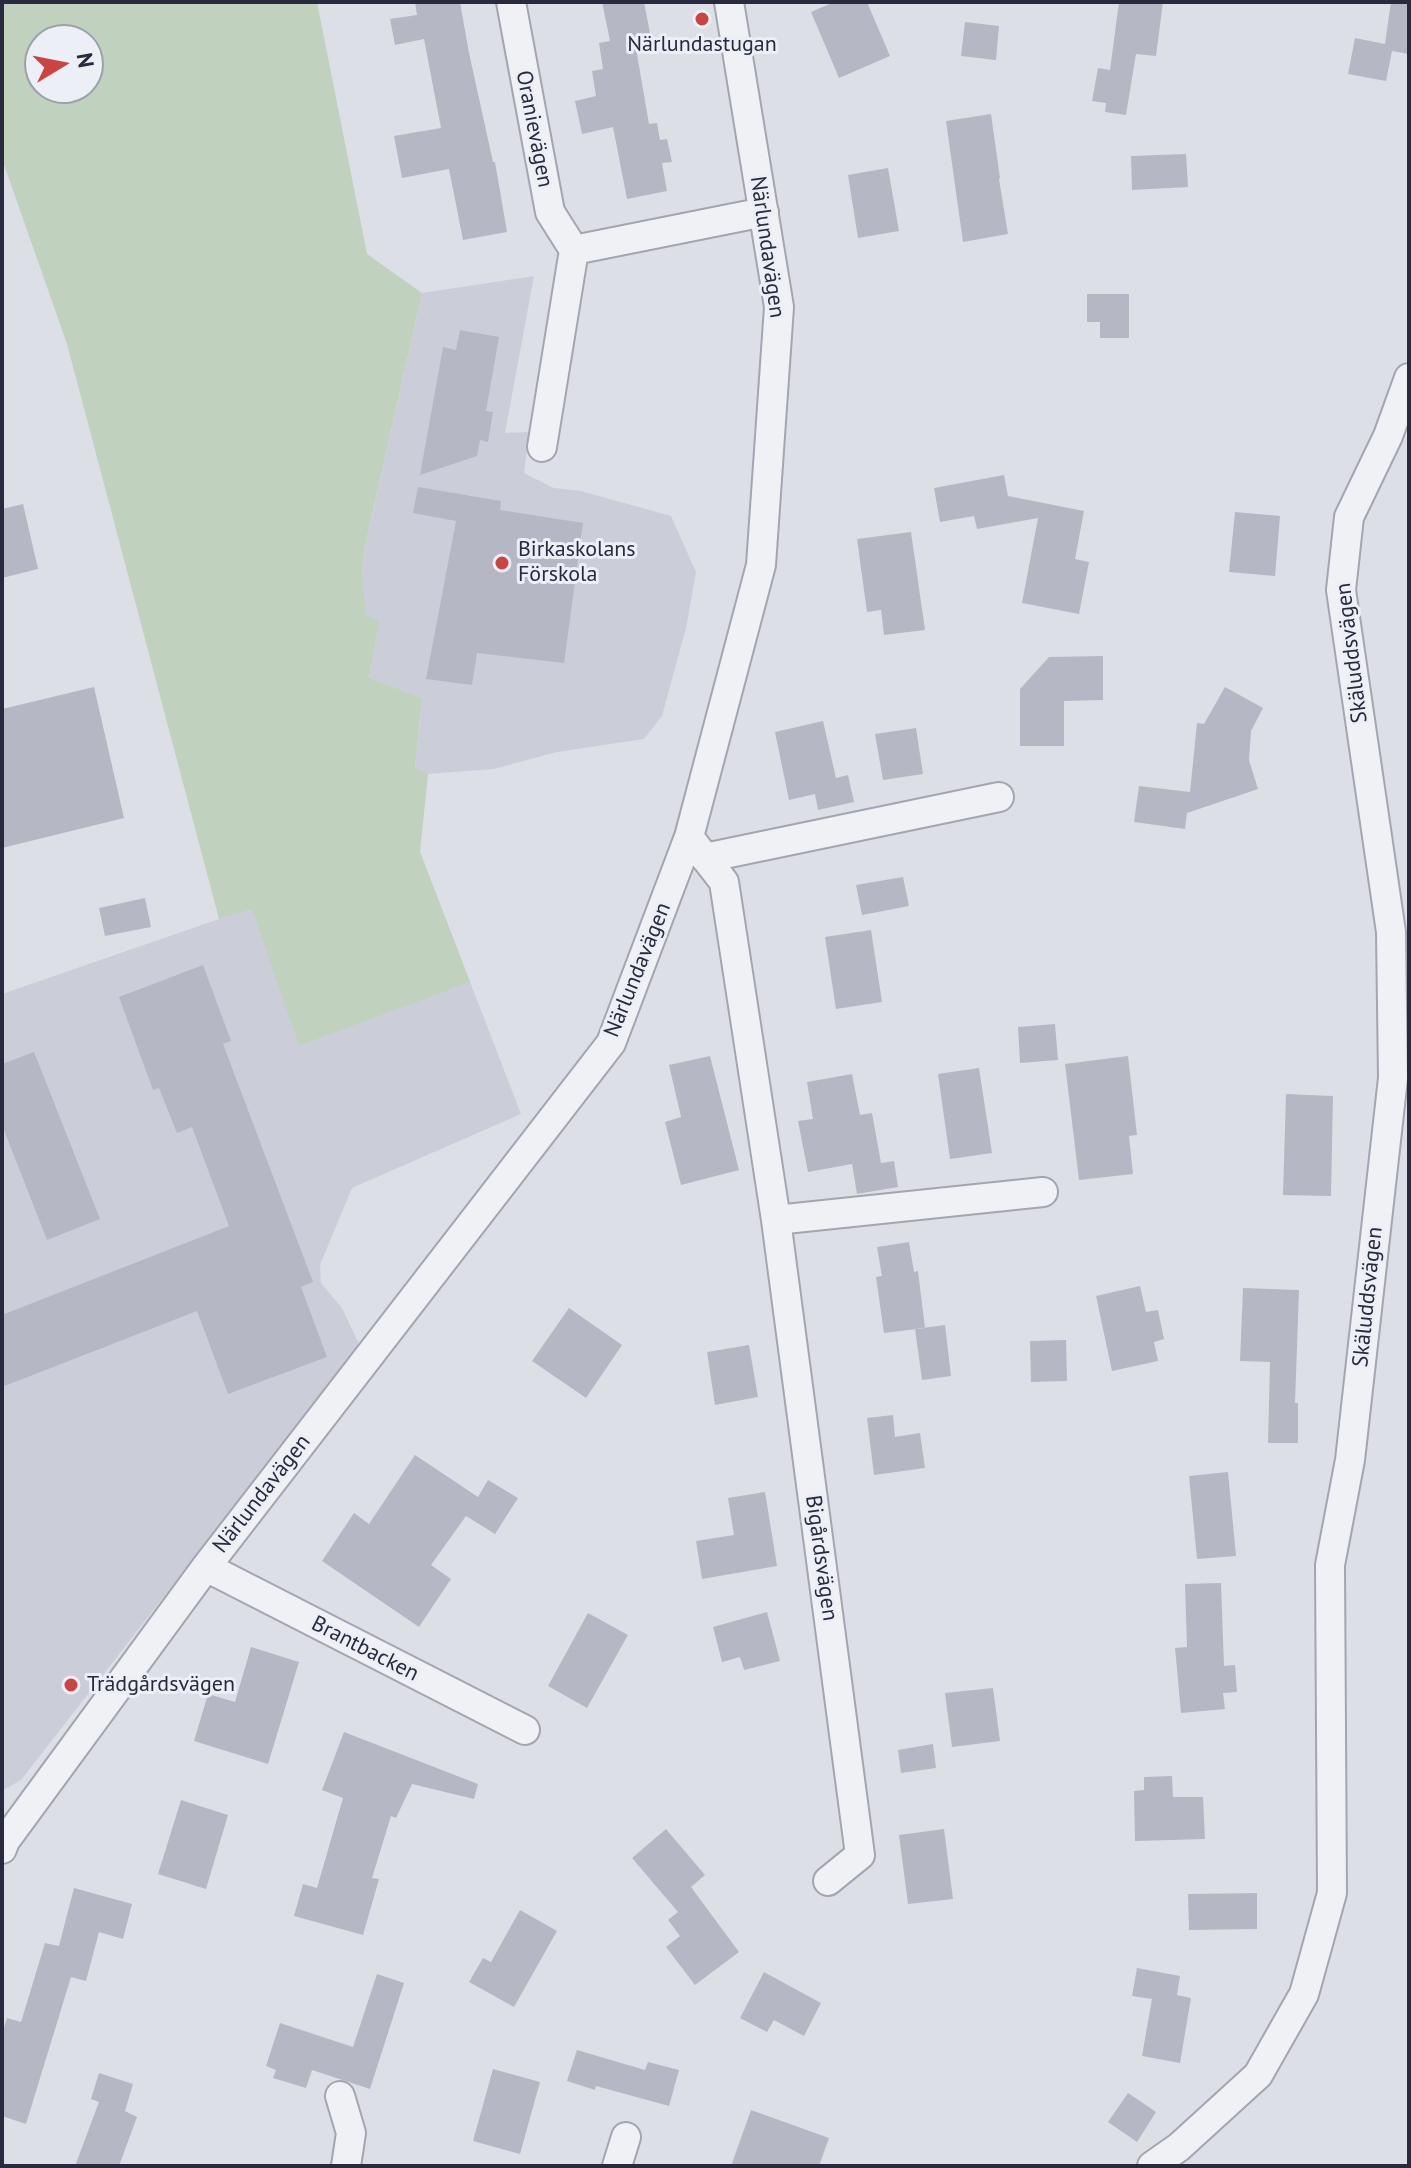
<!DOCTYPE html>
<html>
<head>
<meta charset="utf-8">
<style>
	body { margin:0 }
	#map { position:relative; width:1411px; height:2168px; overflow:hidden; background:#dddfe7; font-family:"PT Sans",sans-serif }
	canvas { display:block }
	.frame { position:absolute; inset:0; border:4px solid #272b3d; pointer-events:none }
	.north { position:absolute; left:24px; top:24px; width:80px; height:80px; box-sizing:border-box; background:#eceff5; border:2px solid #9da1ab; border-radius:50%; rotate:80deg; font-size:22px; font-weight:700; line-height:32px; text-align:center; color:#272b3d }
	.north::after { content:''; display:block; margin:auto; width:28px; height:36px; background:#cc4442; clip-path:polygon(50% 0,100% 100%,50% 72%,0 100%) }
</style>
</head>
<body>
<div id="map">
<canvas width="1411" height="2168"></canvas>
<div class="frame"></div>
<div class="north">N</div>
</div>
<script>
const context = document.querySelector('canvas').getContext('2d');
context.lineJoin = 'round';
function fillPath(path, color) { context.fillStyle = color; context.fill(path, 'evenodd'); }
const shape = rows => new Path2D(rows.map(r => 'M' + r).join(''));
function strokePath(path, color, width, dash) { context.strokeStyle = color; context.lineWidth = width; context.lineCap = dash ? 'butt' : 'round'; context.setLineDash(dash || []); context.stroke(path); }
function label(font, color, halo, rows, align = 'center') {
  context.font = font + ' "PT Sans",sans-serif'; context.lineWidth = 6; context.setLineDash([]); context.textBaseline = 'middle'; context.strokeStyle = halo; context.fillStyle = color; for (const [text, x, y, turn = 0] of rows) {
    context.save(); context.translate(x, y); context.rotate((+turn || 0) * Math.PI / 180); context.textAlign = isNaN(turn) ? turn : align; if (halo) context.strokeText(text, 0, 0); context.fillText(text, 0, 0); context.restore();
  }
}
const built = shape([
	[534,276,505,433,529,432,524,473,554,488,581,491,671,516,696,572,686,628,662,716,644,739,557,752,494,769,428,774,415,767,422,698,369,679,380,620,366,617,362,569,366,543,422,293],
	[420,852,521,1114,352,1188,320,1265,321,1283,342,1308,366,1359,311,1431,240,1499,21,1780,2,1791,2,994,219,919]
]);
const green = shape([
	[2,2,317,2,367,254,422,293,366,542,362,569,366,616,380,620,369,678,422,698,415,767,428,774,420,852,470,982,299,1046,252,909,219,919,67,344,2,159],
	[40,40,88,40,88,88,40,88]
]);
const building = shape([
	[415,2,460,2,469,53,493,162,495,162,507,232,463,240,449,169,402,178,394,136,441,128,424,39,395,45,390,19,417,15],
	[602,2,644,2,650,33,634,37,649,124,657,123,660,140,667,139,672,162,662,163,667,191,627,199,613,127,582,134,575,101,596,96,592,71,603,69,599,43,610,41],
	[834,2,867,2,890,56,839,78,811,12],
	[1119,2,1163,2,1156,56,1136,54,1126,115,1105,112,1106,103,1092,101,1098,68,1110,70],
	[1391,2,1409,2,1409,54,1392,51,1386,81,1348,74,1355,38,1385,44],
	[965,22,999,26,996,60,961,56],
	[991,114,1000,178,999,179,1008,234,963,242,946,121],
	[1186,154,1188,187,1132,190,1131,156],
	[888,168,899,231,858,238,848,175],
	[1087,294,1129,294,1129,338,1100,338,1100,322,1087,322],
	[460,330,499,337,486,411,493,412,488,442,480,440,477,456,420,475,443,347,456,350],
	[1004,475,1008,496,1084,511,1075,559,1089,562,1079,614,1022,603,1038,518,977,529,974,516,940,522,934,488],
	[418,487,501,501,500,510,583,523,564,663,477,653,472,685,426,679,456,521,413,513],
	[23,504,38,569,2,578,2,509],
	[1235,512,1280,516,1275,576,1229,572],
	[911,532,925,630,884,635,881,610,867,612,857,539],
	[1103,656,1103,700,1064,701,1064,746,1020,746,1020,689,1049,657],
	[94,687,124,818,2,848,2,709],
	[1225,687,1263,708,1251,731,1249,760,1258,789,1187,813,1185,829,1134,822,1139,786,1190,792,1197,723,1204,724],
	[823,721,836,778,848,775,854,802,818,810,815,794,789,800,775,732],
	[916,728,923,774,883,780,875,734],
	[903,877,909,906,862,915,856,885],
	[145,898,151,927,105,936,99,908],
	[871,930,882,1002,836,1009,825,937],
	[203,965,231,1041,223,1044,313,1282,301,1287,327,1357,228,1394,197,1311,2,1387,2,1315,229,1226,192,1127,177,1133,159,1088,153,1090,119,997],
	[1055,1024,1058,1060,1020,1063,1018,1027],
	[34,1052,100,1219,47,1240,2,1125,2,1064],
	[710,1056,739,1170,681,1185,665,1122,681,1117,669,1065],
	[1128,1056,1137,1135,1129,1136,1133,1174,1079,1180,1065,1064],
	[979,1068,992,1153,950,1159,938,1074],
	[852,1074,860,1115,872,1113,881,1163,894,1161,898,1187,857,1194,852,1164,808,1172,798,1121,813,1119,807,1082],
	[1286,1094,1333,1096,1331,1196,1283,1195],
	[909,1242,914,1272,918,1271,925,1328,884,1333,876,1277,882,1276,877,1247],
	[1140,1286,1146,1312,1158,1310,1164,1339,1154,1342,1158,1361,1112,1371,1096,1296],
	[1243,1288,1299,1290,1295,1403,1298,1403,1298,1443,1268,1443,1270,1362,1240,1361],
	[569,1308,622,1345,586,1398,532,1361],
	[945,1325,951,1376,922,1380,915,1329],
	[1066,1340,1067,1381,1031,1382,1030,1341],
	[749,1345,758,1397,715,1405,707,1352],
	[893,1415,895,1437,920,1433,925,1468,874,1475,867,1418],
	[415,1455,478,1497,488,1480,518,1498,495,1534,466,1516,431,1565,451,1579,419,1627,322,1561,354,1513,369,1524],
	[1228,1472,1236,1556,1197,1559,1189,1476],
	[765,1492,777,1566,702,1579,696,1541,734,1535,728,1498],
	[1221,1583,1224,1666,1235,1665,1237,1692,1223,1693,1225,1709,1181,1713,1175,1648,1187,1647,1185,1584],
	[767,1612,780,1661,744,1670,740,1657,722,1662,713,1627],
	[588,1613,628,1635,587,1708,548,1686],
	[251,1647,299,1662,268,1764,194,1741,208,1694,235,1702],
	[993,1688,1000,1741,952,1747,945,1693],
	[344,1732,478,1784,474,1799,412,1784,396,1818,391,1816,372,1878,379,1879,363,1935,294,1916,303,1884,317,1888,343,1798,322,1790],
	[933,1744,936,1768,901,1773,898,1750],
	[1172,1776,1173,1797,1203,1797,1205,1839,1135,1841,1134,1791,1144,1790,1144,1777],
	[181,1800,228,1815,206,1889,158,1874],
	[666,1829,705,1875,691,1887,739,1952,695,1985,666,1947,680,1936,668,1920,678,1912,632,1858],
	[944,1829,953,1899,908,1904,899,1835],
	[74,1888,132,1904,123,1939,99,1932,86,1981,71,1977,26,2124,2,2116,2,2034,7,2018,21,2022,45,1943,59,1946],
	[1257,1893,1257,1929,1189,1930,1188,1894],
	[520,1910,557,1931,514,2007,469,1982,483,1958,491,1962],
	[1137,1968,1180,1976,1177,1995,1191,1998,1180,2063,1142,2056,1152,1999,1132,1996],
	[764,1972,821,2003,804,2036,774,2020,767,2032,740,2018],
	[377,1974,404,1983,370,2089,312,2070,306,2088,273,2078,276,2070,266,2066,280,2023,353,2047],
	[577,2050,645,2070,648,2062,679,2070,669,2106,596,2086,595,2090,567,2081],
	[493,2069,540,2082,520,2154,473,2141],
	[99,2073,133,2084,125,2111,137,2117,119,2166,75,2166,99,2102,91,2099],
	[1128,2093,1156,2112,1137,2142,1108,2122],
	[751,2110,829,2138,819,2166,731,2166]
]);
const street = shape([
	[511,2,550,212,574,250,764,212],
	[542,447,574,250],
	[689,837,724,882,776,1220,860,1855,828,1881],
	[705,858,999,797],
	[776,1220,1043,1192],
	[206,1567,525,1730],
	[2,1849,5,1841,206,1567,611,1043,689,837,761,565,779,307,729,2],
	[340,2096,351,2133,346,2166],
	[617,2166,626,2137],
	[1152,2166,1179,2147,1258,2075,1304,1994,1332,1893,1330,1565,1350,1460,1393,1078,1391,932,1341,590,1349,517,1388,436,1409,378]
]);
const markers = [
	[702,19,8,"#cc4442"],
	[502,563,8,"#cc4442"],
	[71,1685,8,"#cc4442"]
];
const poiNames = [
	["Närlundastugan",702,45,"center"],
	["Birkaskolans",518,550],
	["Förskola",518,575],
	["Trädgårdsvägen",87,1685]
];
const streetNames = [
	["Oranievägen",534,129,79],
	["Närlundavägen",767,247,82],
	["Skäluddsvägen",1352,653,-97],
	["Närlundavägen",638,970,-68],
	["Skäluddsvägen",1368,1297,-84],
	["Närlundavägen",262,1494,-52],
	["Bigårdsvägen",821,1558,82],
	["Brantbacken",365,1649,27]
];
fillPath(built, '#cbced9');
fillPath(green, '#c0d1be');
fillPath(building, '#b5b8c4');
strokePath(street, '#a3a5b1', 32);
strokePath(street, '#f0f1f5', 28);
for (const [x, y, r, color] of markers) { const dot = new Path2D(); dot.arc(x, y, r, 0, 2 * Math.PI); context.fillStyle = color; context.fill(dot); strokePath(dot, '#eceff5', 3); }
label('22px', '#272b3d', '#eceff5', poiNames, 'left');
label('22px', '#272b3d', '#eceff5', streetNames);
</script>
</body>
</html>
